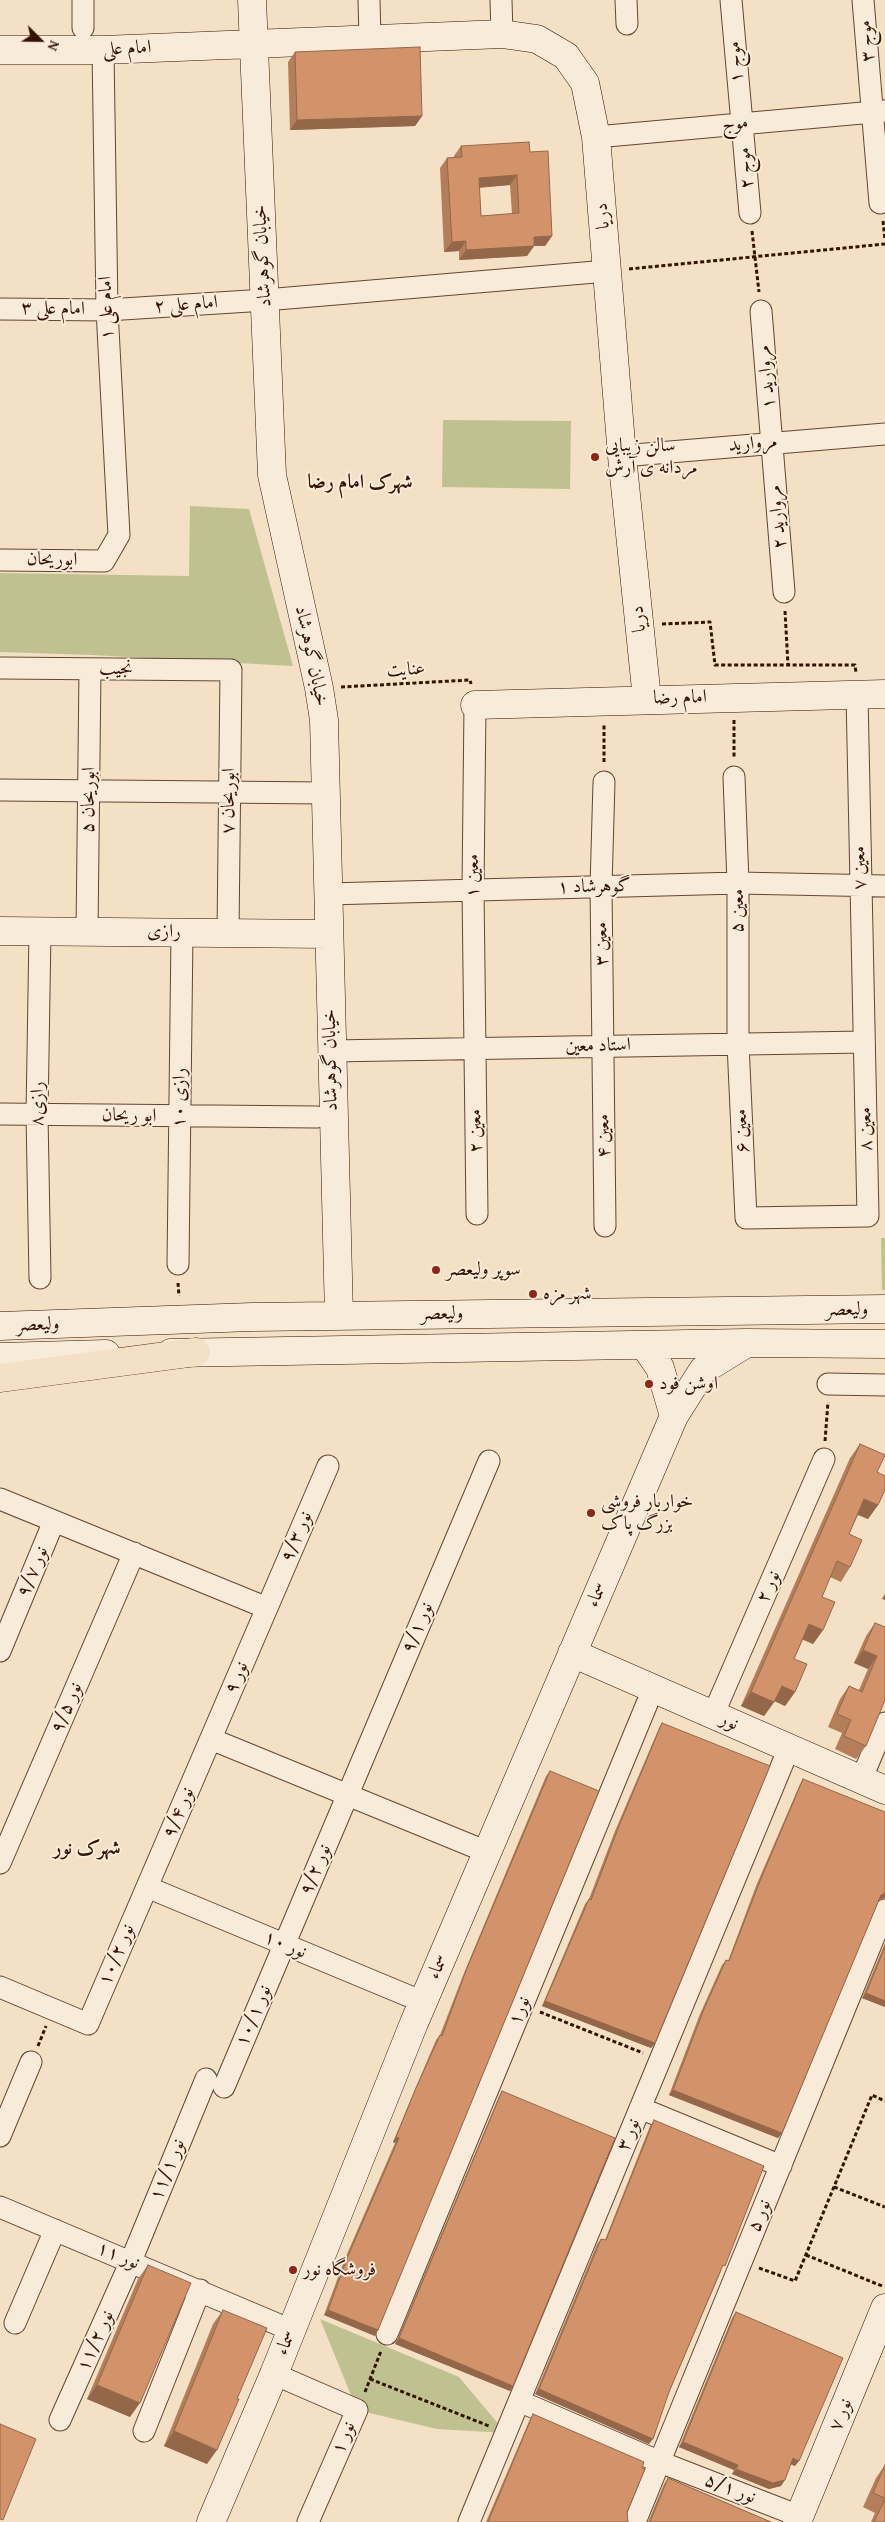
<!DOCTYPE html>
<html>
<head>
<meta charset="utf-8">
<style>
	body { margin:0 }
	#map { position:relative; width:885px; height:2522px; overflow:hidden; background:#f4e0c4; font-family:"Gentium Book Plus",serif }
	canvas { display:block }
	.north { position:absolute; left:15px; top:15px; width:50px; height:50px; -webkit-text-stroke:4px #f8ebd9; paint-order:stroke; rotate:113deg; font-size:14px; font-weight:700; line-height:20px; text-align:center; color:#331302 }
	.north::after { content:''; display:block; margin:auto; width:18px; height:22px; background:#331302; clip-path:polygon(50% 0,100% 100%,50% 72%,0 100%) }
</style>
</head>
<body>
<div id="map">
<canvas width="885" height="2522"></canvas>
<div class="north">N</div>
</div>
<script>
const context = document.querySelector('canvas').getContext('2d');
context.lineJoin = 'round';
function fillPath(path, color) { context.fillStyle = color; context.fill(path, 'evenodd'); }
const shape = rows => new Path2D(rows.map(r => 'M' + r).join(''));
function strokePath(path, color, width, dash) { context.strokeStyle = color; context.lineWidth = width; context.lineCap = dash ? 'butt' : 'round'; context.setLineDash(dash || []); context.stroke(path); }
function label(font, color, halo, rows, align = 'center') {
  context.font = font + ' "Gentium Book Plus",Amiri,serif'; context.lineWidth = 4; context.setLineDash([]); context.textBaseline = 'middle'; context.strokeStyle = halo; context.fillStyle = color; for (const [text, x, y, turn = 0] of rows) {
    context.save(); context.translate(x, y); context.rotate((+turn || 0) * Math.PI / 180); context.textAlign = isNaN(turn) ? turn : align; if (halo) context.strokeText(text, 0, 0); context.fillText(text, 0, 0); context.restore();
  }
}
const green = shape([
	[443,420,571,421,570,489,442,487],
	[190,506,249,509,293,666,92,655,0,652,0,573,189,576],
	[881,1238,885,1238,885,1290,882,1290],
	[320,2319,459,2377,506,2433,437,2429,357,2410]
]);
const path = shape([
	[883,221,885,240],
	[752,231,759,292],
	[629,269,885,244],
	[785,611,788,665],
	[662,624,710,622,715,665,855,665,856,673],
	[341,687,470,680,471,684],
	[734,720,734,759],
	[604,762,604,723],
	[178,1283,179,1296],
	[825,1441,828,1402],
	[540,2012,643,2053],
	[38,2046,46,2026],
	[834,2187,885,2207],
	[806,2255,882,2286],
	[759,2268,795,2281,872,2095,885,2101],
	[370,2379,489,2426],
	[365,2392,381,2351]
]);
const street = shape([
	[83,0,83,28],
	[369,0,370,39],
	[501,0,502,34],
	[626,0,627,24],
	[731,0,750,213],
	[863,0,880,203],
	[596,137,885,111],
	[0,309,107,310,265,300,607,271],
	[761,311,784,592],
	[622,456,885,434],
	[0,560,104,561,119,535,107,310,103,50],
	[0,668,231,670,228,933],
	[475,705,473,889,477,1214],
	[734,777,738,883,738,1044,746,1218,868,1216,857,695],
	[604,782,601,887,605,1226],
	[0,790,325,793],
	[328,894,738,883,885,886],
	[40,931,37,1115,40,1278],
	[87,932,90,669],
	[331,1051,864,1042],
	[0,1114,317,1117],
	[178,1264,182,933],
	[828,1384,885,1385],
	[0,1499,267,1608],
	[0,1651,54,1521],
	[713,1715,824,1459],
	[211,1739,487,1852],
	[861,1780,885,1723],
	[0,1863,134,1553],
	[147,1887,423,2002],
	[0,1987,88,2024,328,1466],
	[224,2087,489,1461],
	[640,2108,781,2166],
	[0,2136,31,2062],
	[0,2207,291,2330],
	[15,2323,55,2230],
	[387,2334,653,1689],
	[274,2374,357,2410,308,2522],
	[519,2401,660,2462,799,2516],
	[60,2420,131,2261,206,2079],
	[144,2431,200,2290],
	[469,2522,789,1748],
	[635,2522,885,1910]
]);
const secondary = shape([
	[252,0,272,475,319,688,324,720,339,1316],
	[0,50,103,50,502,34,537,39,566,56,585,83,596,137,622,456,647,699],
	[475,705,885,694],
	[0,931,328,934],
	[0,1326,252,1317,885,1309],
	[645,1346,660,1368,674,1416],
	[171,1353,747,1343,885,1344],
	[0,1357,106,1354],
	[572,1653,885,1790],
	[211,2522,274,2374,414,2023,674,1416,703,1370,747,1343],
	[797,2522,885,2308]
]);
const primary = shape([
	[0,1378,196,1352]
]);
const wall = shape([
	[295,52,422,116,415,126,290,130,288,62],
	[461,146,530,152,552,236,545,246,534,246,527,256,459,260,459,251,444,252,440,168,447,158,454,157,454,156],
	[510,185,512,214,481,216,479,188],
	[860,1444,877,1472,878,1505,868,1519,858,1515,849,1534,850,1567,841,1582,830,1577,822,1597,823,1630,813,1644,803,1639,794,1659,795,1692,785,1706,775,1701,764,1716,741,1706,850,1458],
	[875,1623,885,1627,866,1746,856,1759,835,1749,842,1733,828,1727,840,1699,849,1686,859,1690,868,1669,854,1663,866,1636],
	[662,1723,655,2043,651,2048,542,2006,585,1904,589,1899,615,1831,659,1728],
	[550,1771,378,2330,375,2336,324,2315,344,2261,395,2143,393,2142,413,2094,436,2040,440,2035,464,1973,546,1776],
	[803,1779,884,1898,879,1900,782,2133,778,2138,669,2095,700,2014,722,1965,726,1960,728,1961,756,1886,800,1784],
	[885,1943,885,2007,862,1998],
	[502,2091,513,2386,510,2391,395,2344,499,2096],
	[654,2120,721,2271,669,2392,649,2444,535,2394,597,2244,601,2239,605,2240,650,2126],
	[148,2265,130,2417,87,2399,138,2279],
	[223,2310,207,2464,164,2446,213,2324],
	[736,2312,795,2466,791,2464,781,2486,769,2489,732,2474,734,2470,679,2447,732,2318],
	[533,2414,627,2512,628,2522,486,2522,530,2419],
	[885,2465,885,2522,871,2522,875,2513,863,2507,876,2478],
	[668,2478,771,2522,648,2522,664,2484]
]);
const shadedWall = shape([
	[422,116,415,126,290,130,297,120],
	[517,175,510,185,471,188,479,178],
	[552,236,545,246,534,246,527,256,459,260,466,250,534,237],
	[466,241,459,251,444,252,452,242],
	[864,1499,878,1505,868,1519,854,1513],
	[885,1594,885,1600,882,1599],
	[809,1624,823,1630,813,1644,799,1638],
	[863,1650,877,1656,868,1669,854,1663],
	[782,1686,795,1692,785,1706,772,1700],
	[751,1692,774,1702,764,1716,741,1706],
	[885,1893,885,1898,877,1900,881,1895],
	[866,1993,885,2001,885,2007,862,1998],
	[545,2001,655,2043,651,2048,542,2006],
	[673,2090,782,2133,778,2138,669,2095],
	[396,2137,399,2138,395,2143,393,2142],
	[328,2310,378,2330,375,2336,324,2315],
	[399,2338,513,2386,510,2391,395,2344],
	[97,2385,140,2403,130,2417,87,2399],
	[539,2389,653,2439,649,2444,535,2394],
	[174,2431,217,2450,207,2464,164,2446],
	[683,2442,738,2465,734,2470,679,2447],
	[793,2458,799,2461,795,2466,790,2464],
	[736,2469,785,2480,781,2486,769,2489,732,2474]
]);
const building = shape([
	[420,47,422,116,297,120,295,52,420,47],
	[529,142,530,152,548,151,552,236,534,237,534,246,466,250,466,241,452,242,447,158,462,157,461,146,529,142],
	[517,175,519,213,481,216,479,178,517,175],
	[860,1444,885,1455,877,1472,885,1476,885,1490,878,1505,864,1499,849,1534,862,1540,850,1567,837,1561,822,1597,835,1602,823,1630,809,1624,794,1659,807,1664,795,1692,782,1686,774,1702,751,1692,860,1444],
	[875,1623,885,1627,885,1700,866,1746,844,1736,851,1720,837,1714,849,1686,862,1692,877,1656,863,1650,875,1623],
	[662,1723,770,1766,655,2043,545,2001,589,1899,591,1900,619,1826,662,1723],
	[550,1771,599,1791,378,2330,328,2310,348,2256,399,2138,396,2137,416,2088,440,2035,442,2036,467,1968,550,1771],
	[803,1779,885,1812,885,1893,881,1895,782,2133,673,2090,704,2009,726,1960,729,1961,760,1881,803,1779],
	[885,1947,885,2001,866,1993,885,1947],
	[502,2091,615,2138,513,2386,399,2338,502,2091],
	[654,2120,764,2166,725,2266,723,2265,669,2392,653,2439,539,2389,601,2239,606,2240,654,2120],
	[148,2265,191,2283,140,2403,97,2385,148,2265],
	[223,2310,267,2328,237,2399,239,2399,217,2450,174,2431,223,2310],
	[736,2312,843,2358,799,2461,793,2458,785,2480,773,2483,736,2469,738,2465,683,2442,736,2312],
	[533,2414,644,2462,642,2468,645,2469,627,2512,628,2522,488,2522,533,2414],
	[0,2424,36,2439,3,2520,0,2519,0,2424],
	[885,2465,885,2498,873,2493,885,2465],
	[668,2478,771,2522,650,2522,668,2478],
	[885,2499,885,2522,874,2522,885,2499]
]);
const markers = [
	[595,457,5,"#8f2418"],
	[436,1270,5,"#8f2418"],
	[533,1294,5,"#8f2418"],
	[649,1384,5,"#8f2418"],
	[591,1513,5,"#8f2418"],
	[293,2270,5,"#8f2418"]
];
const streetNames = [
	["موج ۳",867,41,-95],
	["امام علی",127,49,-3],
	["موج ۱",736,62,-95],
	["موج",735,124,-5],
	["موج ۲",746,168,-95],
	["دریا",603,216,-95],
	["خیابان گوهرشاد",263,256,-93],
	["امام علی ۲",186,305,-4],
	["امام علی ۱",107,308,-92],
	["امام علی ۳",53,309,1],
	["مروارید ۱",767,377,-95],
	["مروارید",753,444,-5],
	["مروارید ۲",778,517,-95],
	["ابوریحان",52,560,1],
	["دریا",639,619,-96],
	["خیابان گوهرشاد",311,656,78],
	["نجیب",116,669,1],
	["عنایت",406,670,-3],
	["امام رضا",680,698,-1],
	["ابوریحان ۵",89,800,-89],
	["ابوریحان ۷",229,801,-89],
	["معین ۷",860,868,-91],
	["معین ۱",473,876,-90],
	["گوهرشاد ۱",594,887,-1],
	["معین ۵",738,911,-90],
	["رازی",164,932,1],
	["معین ۳",602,944,-91],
	["استاد معین",598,1046,-1],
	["خیابان گوهرشاد",331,1060,-91],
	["رازی ۱۰",180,1098,-89],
	["رازی۸",38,1104,-90],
	["ابو ریحان",129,1116,1],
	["معین ۸",866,1129,-91],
	["معین ۲",476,1131,-91],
	["معین ۶",742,1131,-93],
	["معین ۴",604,1136,-91],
	["ولیعصر",847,1310,-1],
	["ولیعصر",442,1314,-1],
	["ولیعصر",38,1325,-2],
	["نور ۹/۳",297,1537,-67],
	["نور ۹/۷",33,1572,-67],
	["نور ۲",769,1587,-66],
	["سماء",597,1595,-67],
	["نور ۹/۱",418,1628,-67],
	["نور ۹",237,1678,-67],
	["نور ۹/۵",67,1708,-67],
	["نور",729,1722,24],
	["نور ۹/۴",179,1813,-67],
	["نور ۹/۲",316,1870,-67],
	["نور ۱۰",285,1945,23],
	["نور ۱۰/۲",117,1955,-67],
	["سماء",438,1967,-67],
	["نور۱",520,2011,-68],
	["نور ۱۰/۱",254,2016,-67],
	["نور ۳",629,2135,-68],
	["نور ۱۱/۱",168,2170,-68],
	["نور ۵",760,2216,-68],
	["نور ۱۱",118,2256,23],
	["نور ۱۱/۲",96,2341,-66],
	["سماء",286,2343,-68],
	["نور ۷",841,2415,-68],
	["نور ۱",344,2438,-67],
	["نور ۵/۱",730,2489,21]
];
const poiNames = [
	["سالن زیبایی",605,446],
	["مردانه ی آرش",605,468],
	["سوپر ولیعصر",446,1270],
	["شهر مزه",543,1294],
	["اوشن فود",659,1384],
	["خواربار فروشی",601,1502],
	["بزرگ پاک",601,1524],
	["فروشگاه نور",303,2270]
];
const neighbourhoodNames = [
	["شهرک امام رضا",360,483],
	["شهرک نور",87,1849]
];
fillPath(green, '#c0c191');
strokePath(street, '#634632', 23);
strokePath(secondary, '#331302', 29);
strokePath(primary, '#331302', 29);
strokePath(path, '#331302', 3, [4, 2.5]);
strokePath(street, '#f8ebd9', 21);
strokePath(secondary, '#f8ebd9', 28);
strokePath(primary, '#f4e0c4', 28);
fillPath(wall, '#b57e5b');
fillPath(shadedWall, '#94674a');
fillPath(building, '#d3936a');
strokePath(building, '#94674a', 1);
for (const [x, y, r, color] of markers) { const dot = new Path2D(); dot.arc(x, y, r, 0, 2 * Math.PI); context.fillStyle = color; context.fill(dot); strokePath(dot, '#f8ebd9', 2); }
label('19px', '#331302', '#f8ebd9', streetNames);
label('19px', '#331302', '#f8ebd9', poiNames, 'left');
label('bold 20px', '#331302', '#f8ebd9', neighbourhoodNames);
</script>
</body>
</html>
